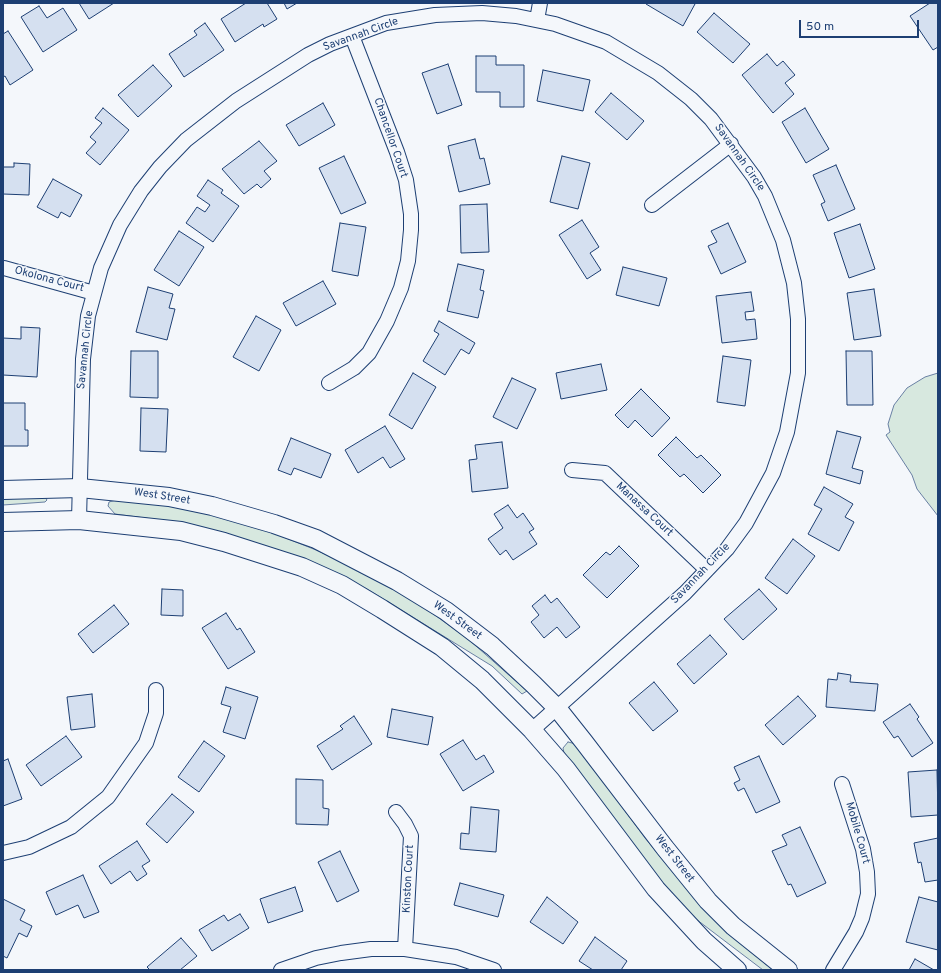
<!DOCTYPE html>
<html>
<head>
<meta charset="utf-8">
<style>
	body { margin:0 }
	#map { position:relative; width:941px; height:973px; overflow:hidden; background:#f4f7fb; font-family:Overpass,sans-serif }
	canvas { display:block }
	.frame { position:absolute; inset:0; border:4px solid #1d3f73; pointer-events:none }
	.scale { position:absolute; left:799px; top:20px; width:120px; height:18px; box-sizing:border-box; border:2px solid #1d3f73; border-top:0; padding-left:5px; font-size:12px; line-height:14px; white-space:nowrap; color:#1d3f73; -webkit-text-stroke:3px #f4f7fb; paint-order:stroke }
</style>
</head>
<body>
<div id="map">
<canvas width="941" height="973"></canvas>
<div class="frame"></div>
<div class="scale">50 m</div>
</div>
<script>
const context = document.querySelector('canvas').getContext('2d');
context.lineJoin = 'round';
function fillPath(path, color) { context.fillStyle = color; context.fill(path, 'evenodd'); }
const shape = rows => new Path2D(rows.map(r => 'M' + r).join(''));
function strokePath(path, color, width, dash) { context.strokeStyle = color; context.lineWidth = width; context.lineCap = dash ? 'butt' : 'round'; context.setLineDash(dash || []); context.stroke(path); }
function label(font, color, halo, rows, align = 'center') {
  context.font = font + ' Overpass,sans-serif'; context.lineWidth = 3; context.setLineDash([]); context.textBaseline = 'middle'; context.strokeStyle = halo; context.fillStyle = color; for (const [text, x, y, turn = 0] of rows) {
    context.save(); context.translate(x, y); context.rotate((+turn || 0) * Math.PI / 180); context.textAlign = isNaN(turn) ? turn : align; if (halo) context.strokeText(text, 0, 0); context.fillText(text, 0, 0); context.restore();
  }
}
const green = shape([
	[938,373,938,516,917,489,912,475,886,435,890,432,888,424,894,405,907,388,925,377,938,373],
	[45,497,47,500,45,502,3,505,3,499,45,497],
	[116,500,165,505,222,517,271,532,316,550,369,574,418,603,468,639,527,691,522,694,492,666,367,589,315,565,167,521,115,514,108,506,109,502,116,500],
	[568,742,576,744,645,838,696,900,729,934,773,970,763,970,688,913,662,882,564,753,563,748,568,742]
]);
const building = shape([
	[79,3,114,3,89,19,79,3],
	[246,3,267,3,277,19,264,27,263,24,235,42,221,19,246,3],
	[284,3,297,3,287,9,284,3],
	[647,3,693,3,695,4,683,26,646,4,647,3],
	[930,3,938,3,938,47,933,50,910,16,930,3],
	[39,6,47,18,63,8,77,30,43,52,21,17,39,6],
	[714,13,750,44,733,63,697,32,714,13],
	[205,23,224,50,184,77,169,54,197,35,194,31,205,23],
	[8,31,33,70,10,85,5,76,3,77,3,34,8,31],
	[767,54,777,66,783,61,795,75,785,83,794,94,773,113,742,75,767,54],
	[476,56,496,56,496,65,524,65,524,107,500,107,500,92,476,92,476,56],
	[448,64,462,105,437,114,422,73,448,64],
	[153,65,172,86,138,117,118,95,153,65],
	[543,70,590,80,583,111,537,101,543,70],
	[611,93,644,121,627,140,595,112,611,93],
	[323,103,335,125,299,146,286,125,323,103],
	[103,108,129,130,100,165,86,153,96,142,90,137,102,123,95,118,103,108],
	[805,108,829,149,806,163,782,122,805,108],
	[475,139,480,159,484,158,490,184,459,192,448,146,475,139],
	[259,141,277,161,264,171,271,179,261,188,257,184,244,194,222,169,259,141],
	[344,156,366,203,341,214,319,168,344,156],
	[562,156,590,163,578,209,550,202,562,156],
	[14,163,30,164,29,195,3,194,3,167,14,167,14,163],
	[836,165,855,209,828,221,821,204,825,202,813,175,836,165],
	[53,179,82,195,70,217,61,212,58,218,37,207,53,179],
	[208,180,223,190,221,193,239,206,213,242,186,223,197,207,205,212,210,205,197,196,208,180],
	[487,204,489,252,461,253,460,205,487,204],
	[582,220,599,247,590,253,601,270,587,279,559,235,582,220],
	[340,223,366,227,358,276,332,271,340,223],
	[728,223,746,262,721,274,708,246,717,242,711,231,728,223],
	[860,224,875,269,849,278,834,233,860,224],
	[179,231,204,247,179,286,154,270,179,231],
	[458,264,484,270,480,290,484,291,478,318,447,311,458,264],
	[623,267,667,278,659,306,616,295,623,267],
	[323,281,336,304,296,326,283,303,323,281],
	[148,287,173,294,169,308,175,309,167,340,136,332,148,287],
	[874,289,881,336,854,340,847,293,874,289],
	[751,292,754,311,745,312,746,320,755,319,757,339,722,343,716,296,751,292],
	[256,316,281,330,259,371,233,357,256,316],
	[439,321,475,343,469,354,461,349,445,375,423,361,439,334,434,331,439,321],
	[21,327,40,328,37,377,3,375,3,338,21,339,21,327],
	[131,351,158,351,158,398,130,397,131,351],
	[846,351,872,351,873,405,847,405,846,351],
	[723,356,751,360,745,406,717,402,723,356],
	[601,364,607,390,561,399,556,373,601,364],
	[413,373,436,387,412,429,389,415,413,373],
	[512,378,536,389,517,429,493,417,512,378],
	[641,389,670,418,652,437,635,420,628,428,615,415,641,389],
	[3,403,25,403,25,430,28,430,28,446,3,446,3,403],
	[141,408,168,409,166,452,140,451,141,408],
	[385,426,405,459,390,468,383,457,358,473,345,450,385,426],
	[837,431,861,437,852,468,863,471,860,484,826,474,837,431],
	[676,437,697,458,701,455,721,475,703,493,684,474,680,477,658,455,676,437],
	[291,438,331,454,321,478,294,468,291,475,278,470,291,438],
	[502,442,508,488,472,492,469,460,477,459,475,445,502,442],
	[824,487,853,504,845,517,854,522,839,551,808,534,822,509,814,505,824,487],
	[508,505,517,518,523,513,534,529,529,532,537,544,513,560,506,550,500,555,488,539,503,528,494,514,508,505],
	[793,539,815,556,787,594,765,578,793,539],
	[619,546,639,566,607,598,583,575,606,552,610,555,619,546],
	[162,589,183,590,183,616,161,615,162,589],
	[759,589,777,609,743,640,724,619,759,589],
	[545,595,551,603,557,598,580,627,566,638,557,627,544,638,531,622,539,615,532,606,545,595],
	[114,605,129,624,93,653,78,634,114,605],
	[226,613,237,630,240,628,255,652,228,669,202,628,226,613],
	[710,635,727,654,694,684,677,664,710,635],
	[838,673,851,675,850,682,878,684,875,711,826,707,828,679,837,680,838,673],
	[654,682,678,711,653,731,629,703,654,682],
	[226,687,258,697,245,739,223,732,231,707,221,704,226,687],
	[92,694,95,727,71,730,67,697,92,694],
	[798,696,816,716,783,745,765,725,798,696],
	[910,704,919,717,917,719,933,743,912,757,898,736,894,738,883,722,910,704],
	[392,709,433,717,428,745,387,737,392,709],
	[354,716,372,744,332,770,317,746,343,729,340,726,354,716],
	[66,736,82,757,41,786,26,765,66,736],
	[463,740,476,760,484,755,494,772,463,791,440,754,463,740],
	[204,741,225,756,199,792,178,777,204,741],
	[759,756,780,802,756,813,744,788,738,791,734,783,740,780,734,767,759,756],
	[8,759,22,799,3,806,3,761,8,759],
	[937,770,938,815,911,817,908,772,937,770],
	[296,779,323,780,323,808,329,809,328,825,296,824,296,779],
	[172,794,194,812,167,843,146,824,172,794],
	[471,807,499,810,496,852,460,849,461,833,469,834,471,807],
	[800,827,826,883,797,897,791,884,788,885,772,851,787,845,782,835,800,827],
	[938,838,938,880,925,882,921,862,918,863,914,843,938,838],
	[137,841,150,861,142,866,147,874,137,881,130,871,111,884,99,866,137,841],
	[340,851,359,891,337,902,318,862,340,851],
	[83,875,99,912,84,918,78,905,56,915,46,892,83,875],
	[460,883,504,895,498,917,454,905,460,883],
	[295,887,303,911,268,923,260,899,295,887],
	[547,897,578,922,563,944,530,922,547,897],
	[919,897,938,902,938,950,906,942,919,897],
	[3,899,25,910,20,920,32,926,27,937,19,933,7,958,3,956,3,899],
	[240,914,249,928,212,951,199,930,224,915,228,921,240,914],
	[595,937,627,961,621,970,593,970,579,961,595,937],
	[181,938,197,956,180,970,150,970,147,967,181,938],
	[915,959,934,970,909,970,915,959]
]);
const minor = shape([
	[537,20,540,3],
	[652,205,731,144],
	[4,268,94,293],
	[329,383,354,368,369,353,387,321,401,288,408,261,411,230,411,214,406,180,397,152,352,36],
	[572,470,605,473,707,570],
	[79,520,83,359,88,316,101,268,120,225,141,191,160,167,186,140,236,101,308,55,330,44,386,23,435,15,482,13,516,16,555,24,606,42,658,73,691,99,711,119,754,177,765,196,783,240,794,283,798,319,798,373,787,432,773,473,746,523,727,549,685,593,532,730],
	[396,812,405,824,411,836,405,949],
	[3,853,29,847,71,827,108,797,146,743,156,713,156,690],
	[281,970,316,958,341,953,371,949,405,949,456,957,494,970],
	[833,970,856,932,862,918,868,894,867,872,863,849,842,784]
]);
const tertiary = shape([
	[3,490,80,488,169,497,212,506,274,524,316,539,397,581,446,611,492,646,533,684,557,708,584,742,665,848,708,901,733,926,788,970],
	[3,522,79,520,181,531,224,542,302,567,342,585,382,609,442,647,482,680,532,730,566,769,656,889,704,941,737,970]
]);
const streetNames = [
	["Savannah Circle",361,35,-20],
	["Chancellor Court",390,138,71],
	["Savannah Circle",739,158,55],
	["Okolona Court",49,280,15],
	["Savannah Circle",86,350,-84],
	["West Street",162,497,9],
	["Manassa Court",644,510,43],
	["Savannah Circle",701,574,-46],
	["West Street",457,621,36],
	["Mobile Court",857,833,74],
	["West Street",674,859,52],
	["Kinston Court",409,879,-87]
];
fillPath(green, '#d7e8df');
strokePath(green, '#687fa3', 1);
fillPath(building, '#d5e0f0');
strokePath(building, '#1d3f73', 1);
strokePath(minor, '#1d3f73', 16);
strokePath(tertiary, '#1d3f73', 20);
strokePath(minor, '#f4f7fb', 14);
strokePath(tertiary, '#f4f7fb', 18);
label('11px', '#1d3f73', '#f4f7fb', streetNames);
</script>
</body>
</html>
